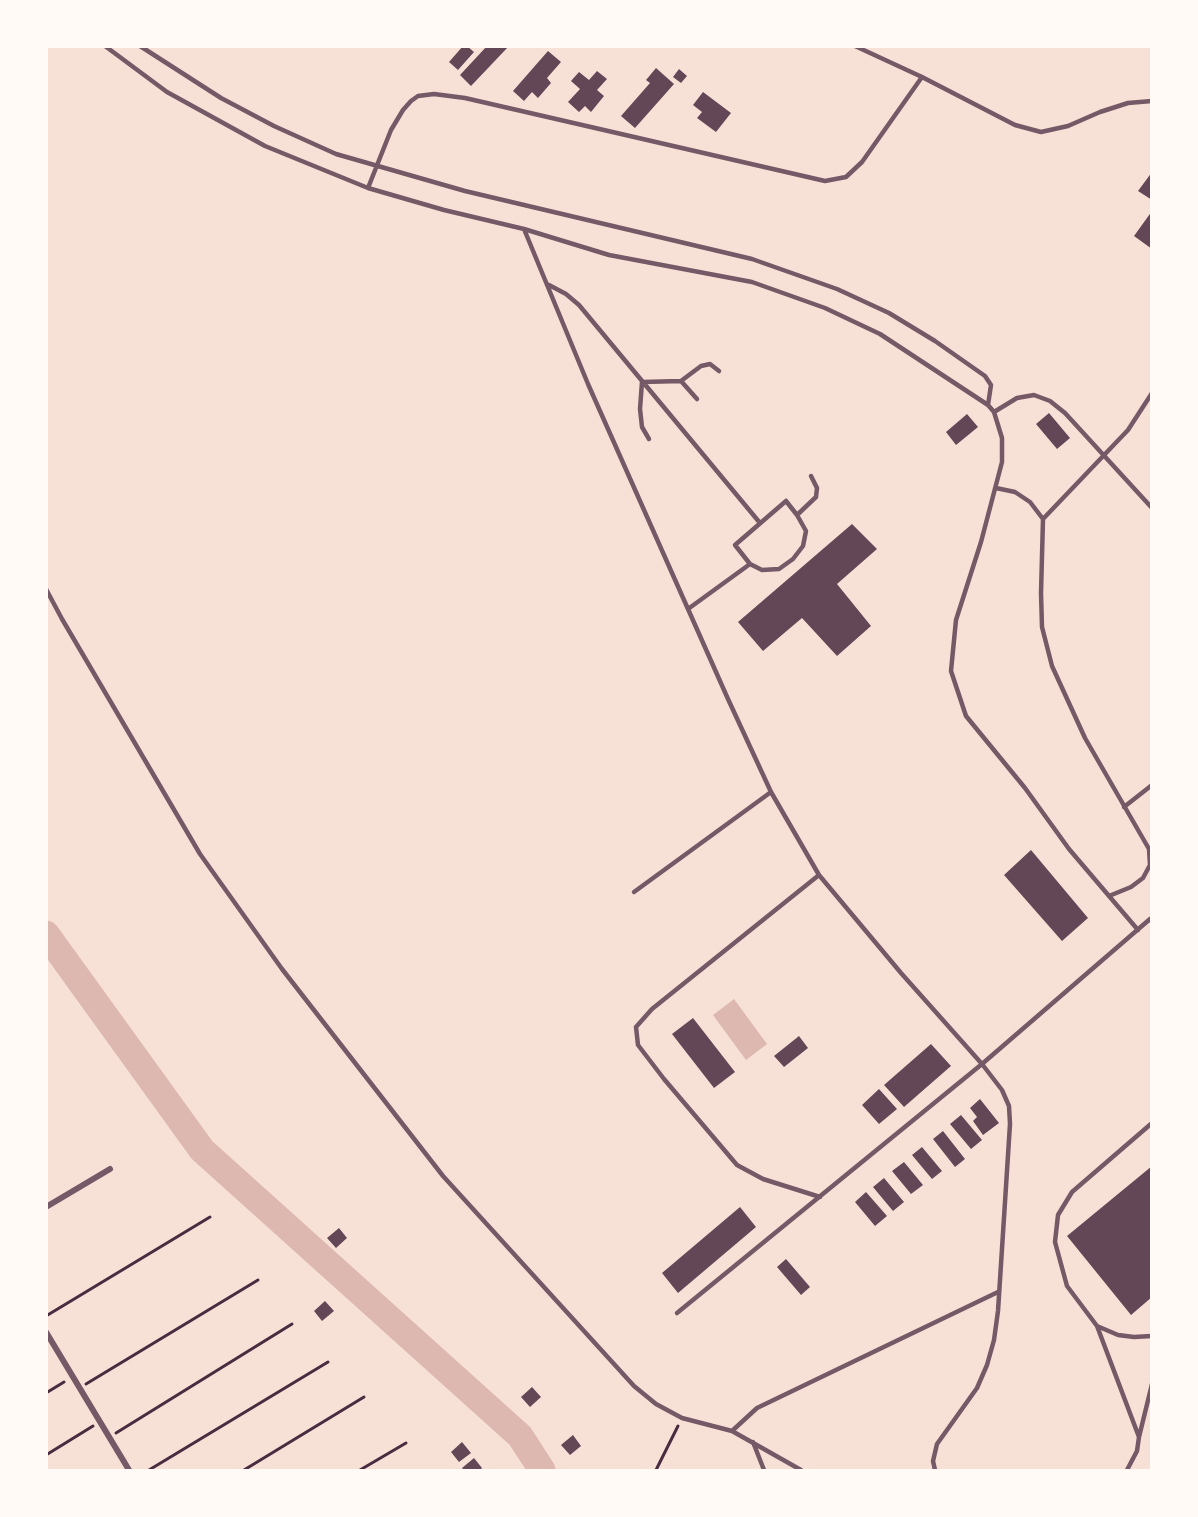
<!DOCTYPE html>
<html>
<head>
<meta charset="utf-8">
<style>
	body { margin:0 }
	#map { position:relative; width:1198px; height:1517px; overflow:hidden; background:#f7e1d7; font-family:"IBM Plex Sans",sans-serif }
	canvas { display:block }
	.frame { position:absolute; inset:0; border:48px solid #fffaf5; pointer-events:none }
</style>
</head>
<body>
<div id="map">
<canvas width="1198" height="1517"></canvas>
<div class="frame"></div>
</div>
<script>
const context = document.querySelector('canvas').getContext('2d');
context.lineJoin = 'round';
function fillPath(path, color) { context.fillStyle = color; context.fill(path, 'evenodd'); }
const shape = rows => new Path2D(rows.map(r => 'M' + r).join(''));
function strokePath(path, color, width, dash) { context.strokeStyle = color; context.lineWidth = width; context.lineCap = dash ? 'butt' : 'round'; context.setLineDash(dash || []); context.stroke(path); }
const water = shape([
	[734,999,767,1044,746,1060,713,1015]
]);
const river = shape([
	[46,934,202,1150,520,1436,542,1470]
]);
const building = shape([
	[463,46,467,46,474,52,458,70,449,62],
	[487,46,509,46,471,86,460,75],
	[548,51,561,62,547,78,551,83,538,98,532,92,524,101,513,91],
	[656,68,674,84,635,128,621,116,650,83,646,80],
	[679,69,687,76,681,83,673,77],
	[597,71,607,79,597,90,604,96,591,112,585,106,579,112,568,102,580,89,571,81,579,72,589,80],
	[703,92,731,113,716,132,697,118,702,112,693,105],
	[1152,172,1152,200,1138,191],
	[1152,211,1152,249,1134,236],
	[1049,413,1070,438,1057,449,1036,424],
	[967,414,978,427,956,445,946,432],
	[852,524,877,549,837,584,871,626,837,656,802,618,763,651,738,622],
	[1031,850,1088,918,1062,941,1004,875],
	[693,1018,735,1072,714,1088,672,1034],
	[799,1036,808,1048,784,1067,774,1056],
	[931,1044,951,1066,904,1107,884,1085],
	[879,1089,897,1109,879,1124,862,1105],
	[980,1099,999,1123,983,1135,973,1121,977,1117,970,1108],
	[961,1115,982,1140,971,1149,950,1124],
	[943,1131,965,1159,955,1167,933,1139],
	[922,1147,942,1171,932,1179,912,1155],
	[904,1162,923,1185,911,1194,892,1171],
	[1152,1166,1152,1297,1131,1315,1067,1236],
	[884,1178,904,1202,893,1211,873,1187],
	[866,1192,887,1216,875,1226,855,1202],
	[740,1207,756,1227,678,1293,662,1273],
	[339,1228,347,1238,336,1248,327,1238],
	[786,1259,810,1287,801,1295,777,1267],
	[325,1301,334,1311,322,1321,314,1311],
	[532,1387,541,1397,530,1407,521,1397],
	[573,1435,581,1446,570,1455,561,1445],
	[462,1442,471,1453,459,1462,451,1452],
	[474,1458,482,1468,480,1470,464,1470,462,1468]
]);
const path = shape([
	[46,1316,210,1217],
	[86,1384,258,1280],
	[46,1393,64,1382],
	[116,1433,292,1324],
	[46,1455,93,1426],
	[149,1470,328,1362],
	[244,1470,364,1397],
	[360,1470,406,1443],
	[656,1470,678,1426]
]);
const service = shape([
	[105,46,167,92,265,146,368,188,444,210,524,229,609,255,752,282,825,308,880,334,988,405,994,412,1002,438,1002,462,981,542,956,620,951,671,966,716,1025,788,1069,849,1138,930],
	[140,46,221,98,274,126,336,154,465,191,752,259,837,289,889,313,935,341,985,376,991,385,988,405],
	[855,46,922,77,1015,125,1041,132,1068,126,1100,112,1128,103,1152,101],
	[368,188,391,130,403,110,411,101,418,96,434,94,465,98,825,181,846,177,862,162,922,77],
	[524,229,588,384,728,699,771,792,819,875,901,973,982,1064,1002,1090,1009,1106,1010,1124,998,1311,994,1340,987,1365,977,1388,937,1444,933,1461,935,1470],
	[549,285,566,294,579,305,760,523],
	[681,381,701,366,710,364,719,371],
	[994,412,1017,398,1034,395,1050,401,1065,413,1152,508],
	[649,439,642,427,640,409,642,382,681,381,697,399],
	[996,488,1015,492,1030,502,1043,519,1041,593,1042,627,1052,666,1085,738,1149,849,1150,865,1143,878,1131,887,1109,896],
	[786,501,797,515,806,531,803,546,793,559,779,569,762,570,750,564,735,545,786,501],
	[797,515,816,497,817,488,811,476],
	[1043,519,1128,430,1152,393],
	[46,589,62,619,200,854,282,969,443,1176,634,1386,656,1404,682,1418,732,1431,801,1470],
	[688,609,750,564],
	[1124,807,1152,785],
	[819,875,652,1009,636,1027,638,1045,664,1079,737,1165,763,1179,820,1197],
	[634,892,771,792],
	[1152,1123,1072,1192,1058,1215,1055,1242,1067,1286,1097,1326,1118,1335,1134,1337,1152,1336],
	[677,1313,982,1064,1150,919,1152,922],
	[1097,1326,1139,1437,1137,1451,1127,1470],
	[732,1431,757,1408,998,1292],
	[1139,1437,1152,1384],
	[753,1442,764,1470]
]);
const minor = shape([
	[46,1207,110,1169],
	[46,1332,129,1470]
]);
fillPath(water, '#dcb8b0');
strokePath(river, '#dcb8b0', 27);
fillPath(building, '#644757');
strokePath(path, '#4a2c40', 3);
strokePath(service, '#755966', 4.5);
strokePath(minor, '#755966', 6);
</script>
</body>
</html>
